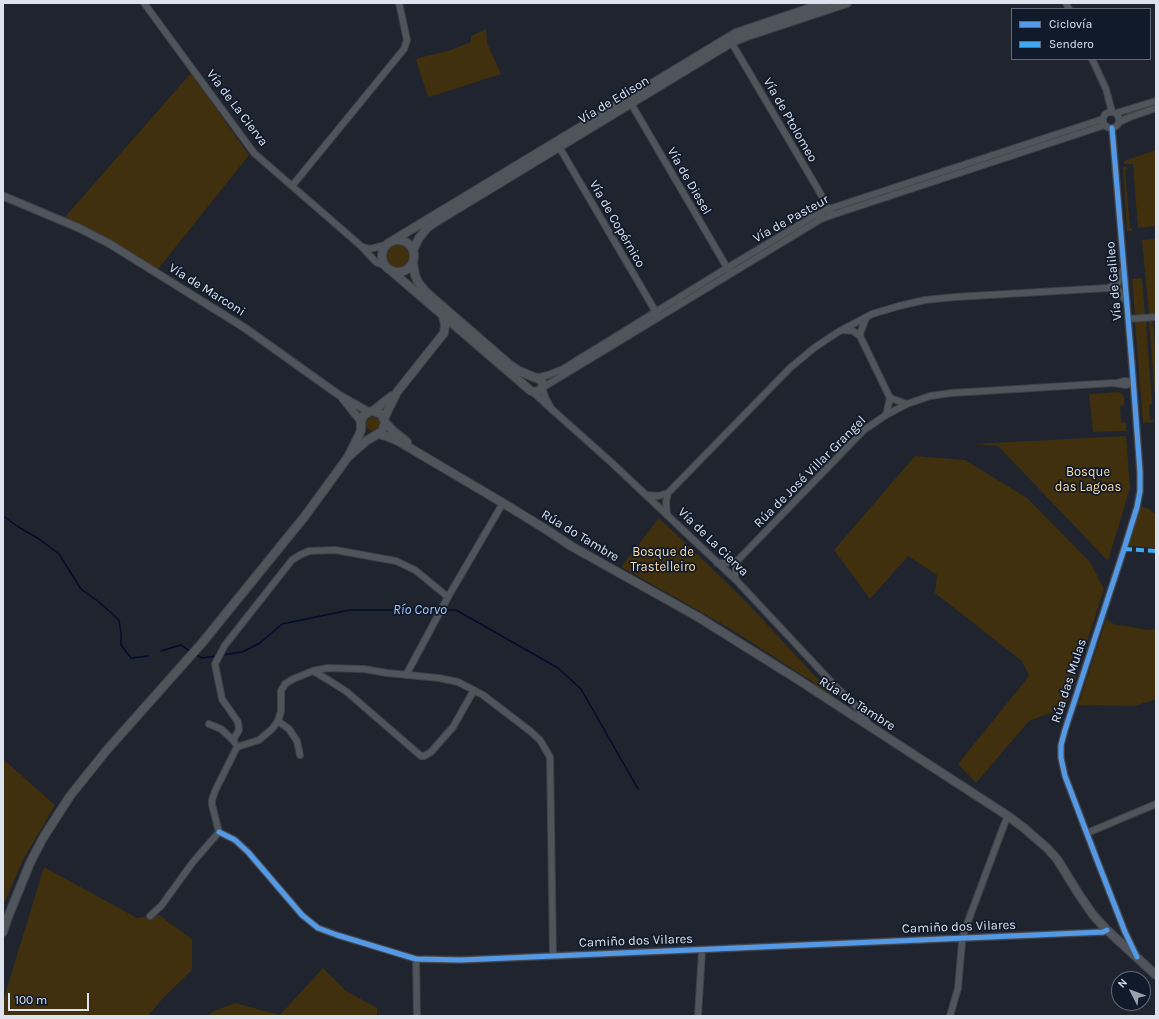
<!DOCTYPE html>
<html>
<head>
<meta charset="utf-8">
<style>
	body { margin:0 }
	#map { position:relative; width:1159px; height:1019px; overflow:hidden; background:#1f242e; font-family:Karla,sans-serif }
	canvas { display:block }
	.frame { position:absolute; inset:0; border:4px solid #dce3ef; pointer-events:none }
	.legend { position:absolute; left:1011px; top:8px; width:140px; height:52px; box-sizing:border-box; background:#101a2a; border:1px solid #626a79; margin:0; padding:5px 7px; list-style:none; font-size:12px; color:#dce3ef }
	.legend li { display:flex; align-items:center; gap:8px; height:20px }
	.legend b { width:20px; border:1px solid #626a79 }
	.north { position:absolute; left:1111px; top:971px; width:40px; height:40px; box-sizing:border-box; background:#101a2a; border:1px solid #626a79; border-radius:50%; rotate:312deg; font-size:11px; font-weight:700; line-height:16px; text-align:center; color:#dce3ef }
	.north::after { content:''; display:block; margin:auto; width:14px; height:18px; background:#9aa0ab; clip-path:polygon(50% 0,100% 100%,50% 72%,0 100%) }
	.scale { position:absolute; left:8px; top:993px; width:81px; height:18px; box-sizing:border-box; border:2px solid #dce3ef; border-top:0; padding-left:5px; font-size:12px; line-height:14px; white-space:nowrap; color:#dce3ef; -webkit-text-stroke:3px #101a2a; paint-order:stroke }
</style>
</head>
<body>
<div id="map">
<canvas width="1159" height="1019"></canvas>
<div class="frame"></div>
<ul class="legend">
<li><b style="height:5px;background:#5399e6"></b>Ciclovía</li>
<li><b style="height:5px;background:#3fa9f5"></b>Sendero</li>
</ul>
<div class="north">N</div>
<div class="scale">100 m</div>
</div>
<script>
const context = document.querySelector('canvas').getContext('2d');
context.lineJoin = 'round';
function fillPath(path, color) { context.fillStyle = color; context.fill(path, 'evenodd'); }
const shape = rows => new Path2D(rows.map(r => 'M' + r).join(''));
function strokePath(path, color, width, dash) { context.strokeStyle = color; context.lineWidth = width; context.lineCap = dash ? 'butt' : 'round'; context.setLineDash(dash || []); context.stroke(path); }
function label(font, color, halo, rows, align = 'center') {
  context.font = font + ' Karla,sans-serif'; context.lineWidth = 3.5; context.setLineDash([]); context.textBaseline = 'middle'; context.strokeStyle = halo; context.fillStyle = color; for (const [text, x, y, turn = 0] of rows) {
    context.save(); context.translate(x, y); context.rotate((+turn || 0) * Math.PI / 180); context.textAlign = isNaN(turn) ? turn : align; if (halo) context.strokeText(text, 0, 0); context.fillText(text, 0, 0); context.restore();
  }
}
const green = shape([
	[486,29,487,43,501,74,429,97,427,93,416,60,418,58,448,51,471,42,471,36],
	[191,73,249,155,158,269,117,244,65,217],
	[1156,150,1156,226,1138,228,1133,164,1124,164,1124,161],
	[1123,167,1127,167,1127,169,1125,170,1130,228,1132,228,1132,231,1127,231],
	[1156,239,1156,314,1149,314,1142,240],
	'387 256a11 11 0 1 1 22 0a11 11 0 1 1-22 0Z',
	[1142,278,1145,315,1135,316,1132,279],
	[1149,320,1153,320,1156,364,1156,397,1155,397],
	[1135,321,1146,321,1152,404,1149,405,1150,420,1154,420,1154,422,1143,423],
	[1119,392,1122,394,1124,398,1124,405,1120,406,1121,423,1126,422,1126,431,1093,432,1089,394],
	'366 424a7 7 0 1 1 14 0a7 7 0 1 1-14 0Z',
	[1126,436,1130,488,1108,561,998,446,973,444],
	[915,456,965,460,1027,498,1090,562,1104,589,1066,707,1029,721,976,783,958,764,1029,676,1022,661,935,593,937,575,908,556,870,599,834,550],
	[1141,506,1149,509,1156,515,1156,548,1128,546],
	[659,518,723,579,751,607,839,702,814,685,813,682,734,631,689,605,621,567],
	[1106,620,1116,625,1126,626,1147,630,1156,629,1156,699,1135,706,1078,705],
	[3,759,55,805,23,860,3,906],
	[44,867,137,918,159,915,192,939,192,970,164,997,148,1016,3,1016,3,1001],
	[323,968,346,991,377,1008,377,1016,210,1016,212,1012,235,1003,280,1015]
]);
const stream = shape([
	[3,516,17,526,39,539,59,554,81,589,99,602,119,620,121,633,121,645,131,658,148,656],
	[443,610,456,610,558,668,581,689,638,789],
	[161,651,181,645,190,651],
	[195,654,202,658,216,656],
	[222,655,242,652,260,643,282,624,350,610,439,610]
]);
const minor = shape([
	[144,3,254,153,361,246,376,262,386,266],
	[1066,3,1069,9],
	[730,40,819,191,830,212],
	[1092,59,1106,89,1112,112],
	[629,100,729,271],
	'1103 120a8 8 0 1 1 16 0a8 8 0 1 1-16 0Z',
	[1116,113,1156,101],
	[1119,122,1130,117,1156,108],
	[1112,128,1132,365,1140,472,1140,491,1137,507,1124,549,1065,730,1061,745,1061,758,1065,776,1097,860,1125,932,1136,955],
	[558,145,657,314],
	[292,186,404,49,407,40,399,3],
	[362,247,370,249,388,244],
	[1108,288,1118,283,1123,270],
	[1128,319,1156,317],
	[842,330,853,331,860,336,890,398,886,415],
	[860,336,861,331,866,318],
	[535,378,548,375,563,369,727,268,814,216,829,209,1103,119],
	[533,392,547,405,612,463,737,581,836,687,855,705,864,716,869,726],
	[890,398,907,404],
	[552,410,546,399,542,388,821,219,832,215,1105,125],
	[646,495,658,496,668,493,790,368,814,348,838,332,872,314,899,306,925,300,955,297,1108,288,1118,290,1126,301],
	[667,515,666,502,668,493],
	[717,563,727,563,738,560,864,430,886,415,907,404,930,396,952,393,1114,383,1126,385,1133,382,1124,381,1117,383],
	[735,579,736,568,738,560],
	[313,671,330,681,347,692,421,756,424,756,431,752,453,727,474,690],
	[406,675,448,597,503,503],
	[278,721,289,729,297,741,300,755],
	[209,724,221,729,233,740,235,743],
	[233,740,239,730,238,722,222,699,215,664,225,645,292,560,300,555,309,551,335,550,396,561,415,570,448,597],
	[237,747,259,740,272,729,278,721,281,711,281,691,285,684,293,679,313,671,327,668,364,669,387,673,439,678,458,682,483,695,530,731,540,740,550,757,553,956],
	[219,832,235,840,248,852,302,915,318,928,337,935,416,959,461,960,1103,932,1107,930],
	[219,832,212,805,212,800,215,791,237,747],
	[1087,833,1156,804],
	[150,916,161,906,193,862,219,832],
	[416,959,417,1016],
	[698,1016,702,950],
	[950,1016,958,988,962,943,964,932,1004,825,1008,816]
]);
const tertiary = shape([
	[3,196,79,228,110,244,245,328,339,395,369,412],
	[343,399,359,419,361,424]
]);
const secondary = shape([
	'382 256a16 16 0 1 1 32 0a16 16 0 1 1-32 0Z',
	[392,241,736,33,825,3],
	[413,250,419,238,427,228,437,221,732,42,747,36,847,3],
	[389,269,531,391,535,392,541,390,543,384,541,380,519,371,510,365,426,292,418,282,415,275,413,263],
	[373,411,392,396],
	[384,419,389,408,397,392,444,333,445,325,443,316],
	[385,422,392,430,407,442],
	[378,434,386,436,398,441,503,503,547,530,571,546,698,617,794,677,1008,816,1024,828,1047,848,1057,859,1078,893,1093,915,1107,930,1156,975],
	[3,932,8,917,30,863,43,838,70,796,106,751,202,643,305,516,348,457,359,435,361,430,361,421,364,415,369,412,373,411,381,414,385,422,383,429,381,432,366,441,348,457]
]);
const quiet = shape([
	[1124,549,1156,551]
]);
const cycleway = shape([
	[1112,128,1132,365,1140,472,1140,491,1137,507,1124,549,1065,730,1061,745,1061,758,1065,776,1097,860,1125,932,1137,957],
	[219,832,235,840,248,852,302,915,318,928,337,935,416,959,461,960,1103,932,1107,930]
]);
const streetNames = [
	["Vía de Edison",614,100,-31],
	["Vía de La Cierva",237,108,53],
	["Vía de Ptolomeo",790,120,60],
	["Vía de Diesel",689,181,60],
	["Vía de Pasteur",791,219,-29],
	["Vía de Copérnico",617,224,60],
	["Vía de Galileo",1114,281,-95],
	["Vía de Marconi",207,290,32],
	["Rúa de José Villar Grangel",810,472,-45],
	["Rúa do Tambre",580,536,31],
	["Vía de La Cierva",713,542,44],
	["Rúa das Mulas",1069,681,-72],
	["Rúa do Tambre",857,704,33],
	["Camiño dos Vilares",959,927,-2],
	["Camiño dos Vilares",636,941,-2]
];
const parkNames = [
	["Bosque",1088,472],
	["das Lagoas",1088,487],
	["Bosque de",663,552],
	["Trastelleiro",663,567]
];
const waterNames = [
	["Río Corvo",420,610]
];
fillPath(green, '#40300e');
strokePath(stream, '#030c2c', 1.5);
strokePath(minor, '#3d4149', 8);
strokePath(tertiary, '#3d4149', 9);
strokePath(secondary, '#3d4149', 10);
strokePath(minor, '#50545b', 6);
strokePath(tertiary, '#50545b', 7);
strokePath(secondary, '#50545b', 8);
strokePath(quiet, '#3fa9f5', 4, [8, 4]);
strokePath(cycleway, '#5399e6', 5);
label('13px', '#dce3ef', '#101a2a', streetNames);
label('13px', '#fcdda3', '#101a2a', parkNames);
label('italic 14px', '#a6c7fa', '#101a2a', waterNames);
</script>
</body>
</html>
